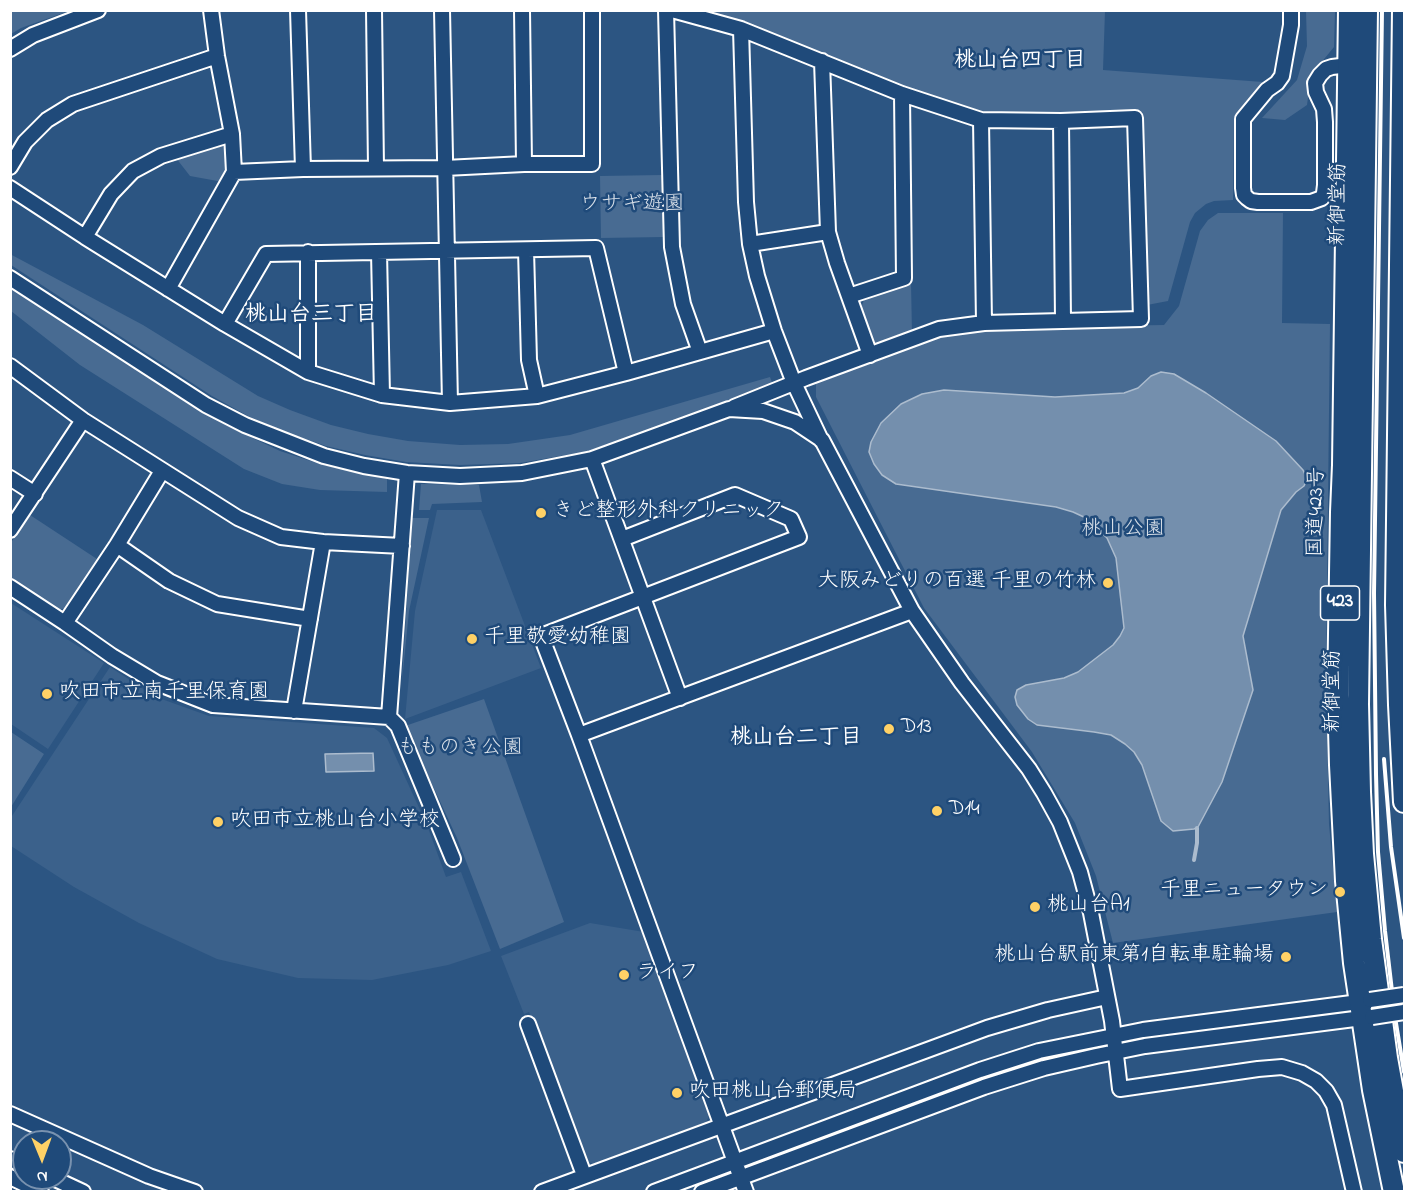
<!DOCTYPE html>
<html>
<head>
<meta charset="utf-8">
<style>
	body { margin:0 }
	#map { position:relative; width:1415px; height:1202px; overflow:hidden; background:#2c5582; font-family:"Indie Flower",sans-serif }
	canvas { display:block }
	.frame { position:absolute; inset:0; border:12px solid #fff; pointer-events:none }
	.north { position:absolute; left:12px; top:1130px; width:60px; height:60px; box-sizing:border-box; background:#1f4a7a; border:2px solid #7992af; border-radius:50%; rotate:179deg; font-size:16px; font-weight:700; line-height:24px; text-align:center; color:#fff }
	.north::after { content:''; display:block; margin:auto; width:21px; height:27px; background:#ffd166; clip-path:polygon(50% 0,100% 100%,50% 72%,0 100%) }
</style>
</head>
<body>
<div id="map">
<canvas width="1415" height="1202"></canvas>
<div class="frame"></div>
<div class="north">N</div>
</div>
<script>
const context = document.querySelector('canvas').getContext('2d');
context.lineJoin = 'round';
function fillPath(path, color) { context.fillStyle = color; context.fill(path, 'evenodd'); }
const shape = rows => new Path2D(rows.map(r => 'M' + r).join(''));
function strokePath(path, color, width, dash) { context.strokeStyle = color; context.lineWidth = width; context.lineCap = dash ? 'butt' : 'round'; context.setLineDash(dash || []); context.stroke(path); }
function label(font, color, halo, rows, align = 'center') {
  context.font = font + ' "Indie Flower","Klee One",sans-serif'; context.lineWidth = 5; context.setLineDash([]); context.textBaseline = 'middle'; context.strokeStyle = halo; context.fillStyle = color; for (const [text, x, y, turn = 0] of rows) {
    context.save(); context.translate(x, y); context.rotate((+turn || 0) * Math.PI / 180); context.textAlign = isNaN(turn) ? turn : align; if (halo) context.strokeText(text, 0, 0); context.fillText(text, 0, 0); context.restore();
  }
}
const built = shape([
	[437,510,481,510,541,668,405,719,415,611],
	[11,603,104,663,48,749,11,724],
	[110,667,156,697,209,716,374,728,387,738,427,825,446,877,461,872,491,951,448,965,372,980,298,978,217,959,139,923,74,887,11,846,10,819],
	[590,923,644,932,711,1112,706,1122,593,1164,585,1160,529,1012,524,1014,501,956]
]);
const green = shape([
	[10,11,11,10,69,11,21,28,11,34],
	[698,11,1105,11,1103,70,1263,82,1234,117,1233,200,1214,201,1206,204,1195,213,1190,222,1168,301,1147,305,1142,112,1015,114,973,111,933,99,752,25,731,18,727,18],
	[1306,11,1335,11,1334,47,1311,75,1307,105,1285,120,1262,118,1297,80,1307,46],
	[222,143,227,146,229,162,223,182,190,176,176,158],
	[662,175,664,237,601,238,600,176],
	[1218,213,1283,213,1282,323,1330,324,1326,678,1329,824,1337,912,1113,943,1096,876,1075,823,1032,752,924,608,816,397,816,381,945,334,988,328,1164,325,1179,306,1200,231,1208,220],
	[10,254,143,325,258,396,290,410,331,425,368,434,408,441,460,445,508,444,570,435,770,377,773,385,589,451,520,463,460,465,406,462,365,455,326,446,285,432,248,416,212,396,11,265],
	[911,282,912,334,881,345,872,342,861,308,864,300],
	[11,288,203,413,242,433,280,451,323,465,387,479,387,492,320,490,282,484,244,469,80,365,11,311],
	[421,484,479,485,482,502,432,504,430,510,419,510],
	[30,515,97,559,66,608,57,610,11,580,10,544],
	[412,518,429,518,409,611,402,681],
	[484,699,564,922,500,949,457,838,405,726],
	[11,732,44,754,11,807],
	[1090,1047,1091,1048,1089,1051,875,1121,872,1120,874,1117,967,1083,1044,1057]
]);
const water = shape([
	[1161,372,1174,374,1206,393,1276,441,1303,470,1307,479,1304,486,1296,492,1281,510,1243,636,1253,690,1222,782,1198,827,1194,829,1173,831,1161,821,1142,765,1134,752,1125,744,1111,735,1094,732,1037,725,1028,719,1017,705,1015,697,1017,690,1026,685,1064,678,1078,672,1113,645,1120,636,1124,628,1116,558,1107,538,1086,518,1073,512,1056,507,896,484,882,475,874,464,869,452,871,442,881,423,901,404,922,394,944,390,1055,397,1124,393,1138,388,1151,376,1161,372],
	[373,753,374,771,326,772,325,754,373,753]
]);
const stream = shape([
	[1194,860,1197,843,1197,828]
]);
const minor = shape([
	[211,10,217,56,232,134,234,172,303,169,445,168,524,164,592,164,592,10],
	[298,10,303,169],
	[374,10,376,168],
	[442,10,450,403],
	[522,10,524,164],
	[666,10,672,247,683,304,700,352],
	[672,10,741,29,902,94,981,120,1061,121,1135,118,1141,319,984,323,939,329,806,378,734,407],
	[1291,10,1291,25,1282,76,1277,83,1267,90,1243,119,1243,188,1244,195,1247,198,1251,201,1258,202,1311,202,1322,198,1324,193,1325,185,1325,122,1324,109,1316,92,1315,83,1320,75,1326,69,1332,67,1349,65],
	[741,29,746,202,750,244,757,276,774,331,794,383,821,440],
	[10,49,33,35,98,10],
	[822,61,828,232,837,263,870,355],
	[981,120,984,323],
	[1061,121,1063,320],
	[10,167,25,142,47,120,73,104,217,56],
	[10,188,85,237,225,324,308,372,382,395,450,403,537,396,626,373,774,331],
	[85,237,111,194,133,171,161,156,232,134],
	[750,244,828,232],
	[526,250,529,360,537,396],
	[379,252,382,395],
	[10,278,206,405,245,425,324,456,364,466,407,473,460,476,522,473,592,459,729,409,763,411,795,422,822,440,912,611,962,683,1029,769,1044,793,1060,822,1080,872,1091,913,1112,1021,1120,1089,1258,1069,1282,1067,1302,1073,1316,1081,1326,1091,1334,1105,1354,1192],
	[168,289,234,172],
	[849,296,904,278,902,94],
	[225,324,266,254,596,248,626,373],
	[10,366,83,420,238,518,281,537,323,542,402,546],
	[308,372,308,252],
	[592,459,680,698],
	[407,473,389,717,398,726,453,859],
	[10,478,35,494],
	[10,530,83,420],
	[117,545,169,581,217,604,310,619],
	[10,587,65,623,112,656,157,683,213,705,389,717],
	[65,623,117,545,162,471],
	[294,711,323,542],
	[579,735,541,636,799,537,791,519,735,495,622,539],
	[528,1024,584,1175],
	[10,1114,149,1176,195,1192],
	[10,1159,24,1165],
	[10,1177,41,1192],
	[53,1178,83,1192],
	[542,1192,987,1028,1048,1010,1107,997],
	[654,1192,980,1070,1039,1051,1143,1030,1367,1001],
	[702,1192,984,1087,1044,1068,1096,1056,1145,1046,1370,1017],
	[746,1192,579,735,912,611]
]);
const highway = shape([
	[1349,10,1343,465,1341,512,1338,695,1340,765,1346,881,1354,963,1373,1090,1394,1192],
	[1367,10,1358,704,1360,792,1363,854,1371,939,1387,1058,1404,1152],
	[1403,10,1396,605,1399,705,1404,802]
]);
const rail = shape([
	[1382,10,1374,593,1376,774,1378,852,1385,931,1395,1017,1404,1072],
	[1384,759,1391,847,1404,938]
]);
const minorBridge = shape([
	[1370,1000,1404,995],
	[1372,1017,1404,1012]
]);
const markers = [
	[541,513,6,"#ffd166"],
	[1108,583,6,"#ffd166"],
	[472,639,6,"#ffd166"],
	[47,694,6,"#ffd166"],
	[889,729,6,"#ffd166"],
	[937,811,6,"#ffd166"],
	[218,822,6,"#ffd166"],
	[1340,892,6,"#ffd166"],
	[1035,907,6,"#ffd166"],
	[1286,957,6,"#ffd166"],
	[624,975,6,"#ffd166"],
	[677,1093,6,"#ffd166"]
];
const shields = [
	[1340,603,39]
];
const shieldNames = [
	["423",1340,603]
];
const streetNames = [
	["新御堂筋",1340,204,-89],
	["国道423号",1318,512,-89],
	["新御堂筋",1335,691,-90]
];
const parkNames = [
	["ウサギ遊園",632,206],
	["桃山公園",1123,531],
	["もものき公園",460,750]
];
const poiNames = [
	["きど整形外科クリニック",553,513],
	["大阪みどりの百選 千里の竹林",1096,583,"right"],
	["千里敬愛幼稚園",484,639],
	["吹田市立南千里保育園",59,694],
	["D13",901,729],
	["D14",949,811],
	["吹田市立桃山台小学校",230,822],
	["千里ニュータウン",1328,892,"right"],
	["桃山台A1",1047,907],
	["桃山台駅前東第1自転車駐輪場",1274,957,"right"],
	["ライフ",636,975],
	["吹田桃山台郵便局",689,1093]
];
const neighbourhoodNames = [
	["桃山台四丁目",1020,62],
	["桃山台三丁目",311,316],
	["桃山台二丁目",796,739]
];
fillPath(built, '#3b618b');
fillPath(green, '#486b92');
fillPath(water, '#748fad');
strokePath(water, '#acbcce', 1.5);
strokePath(stream, '#acbcce', 4);
strokePath(minor, '#fff', 18);
strokePath(highway, '#fff', 24);
strokePath(minor, '#1f4a7a', 14);
strokePath(highway, '#1f4a7a', 20);
strokePath(rail, '#fff', 4);
strokePath(minorBridge, '#fff', 18, []);
strokePath(minorBridge, '#1f4a7a', 14);
for (const [x, y, r, color] of markers) { const dot = new Path2D(); dot.arc(x, y, r, 0, 2 * Math.PI); context.fillStyle = color; context.fill(dot); strokePath(dot, '#1f4a7a', 2); }
for (const [x, y, w] of shields) { const box = new Path2D(); box.roundRect(x - w / 2, y - 17, w, 34, 4.5); context.fillStyle = '#1f4a7a'; context.fill(box); strokePath(box, '#fff', 1.5); }
label('bold 20px', '#fff', null, shieldNames);
label('21px', '#fff', '#1f4a7a', streetNames);
label('21px', '#dae1e9', '#1f4a7a', parkNames);
label('21px', '#fff', '#1f4a7a', poiNames, 'left');
label('bold 22px', '#fff', '#1f4a7a', neighbourhoodNames);
</script>
</body>
</html>
